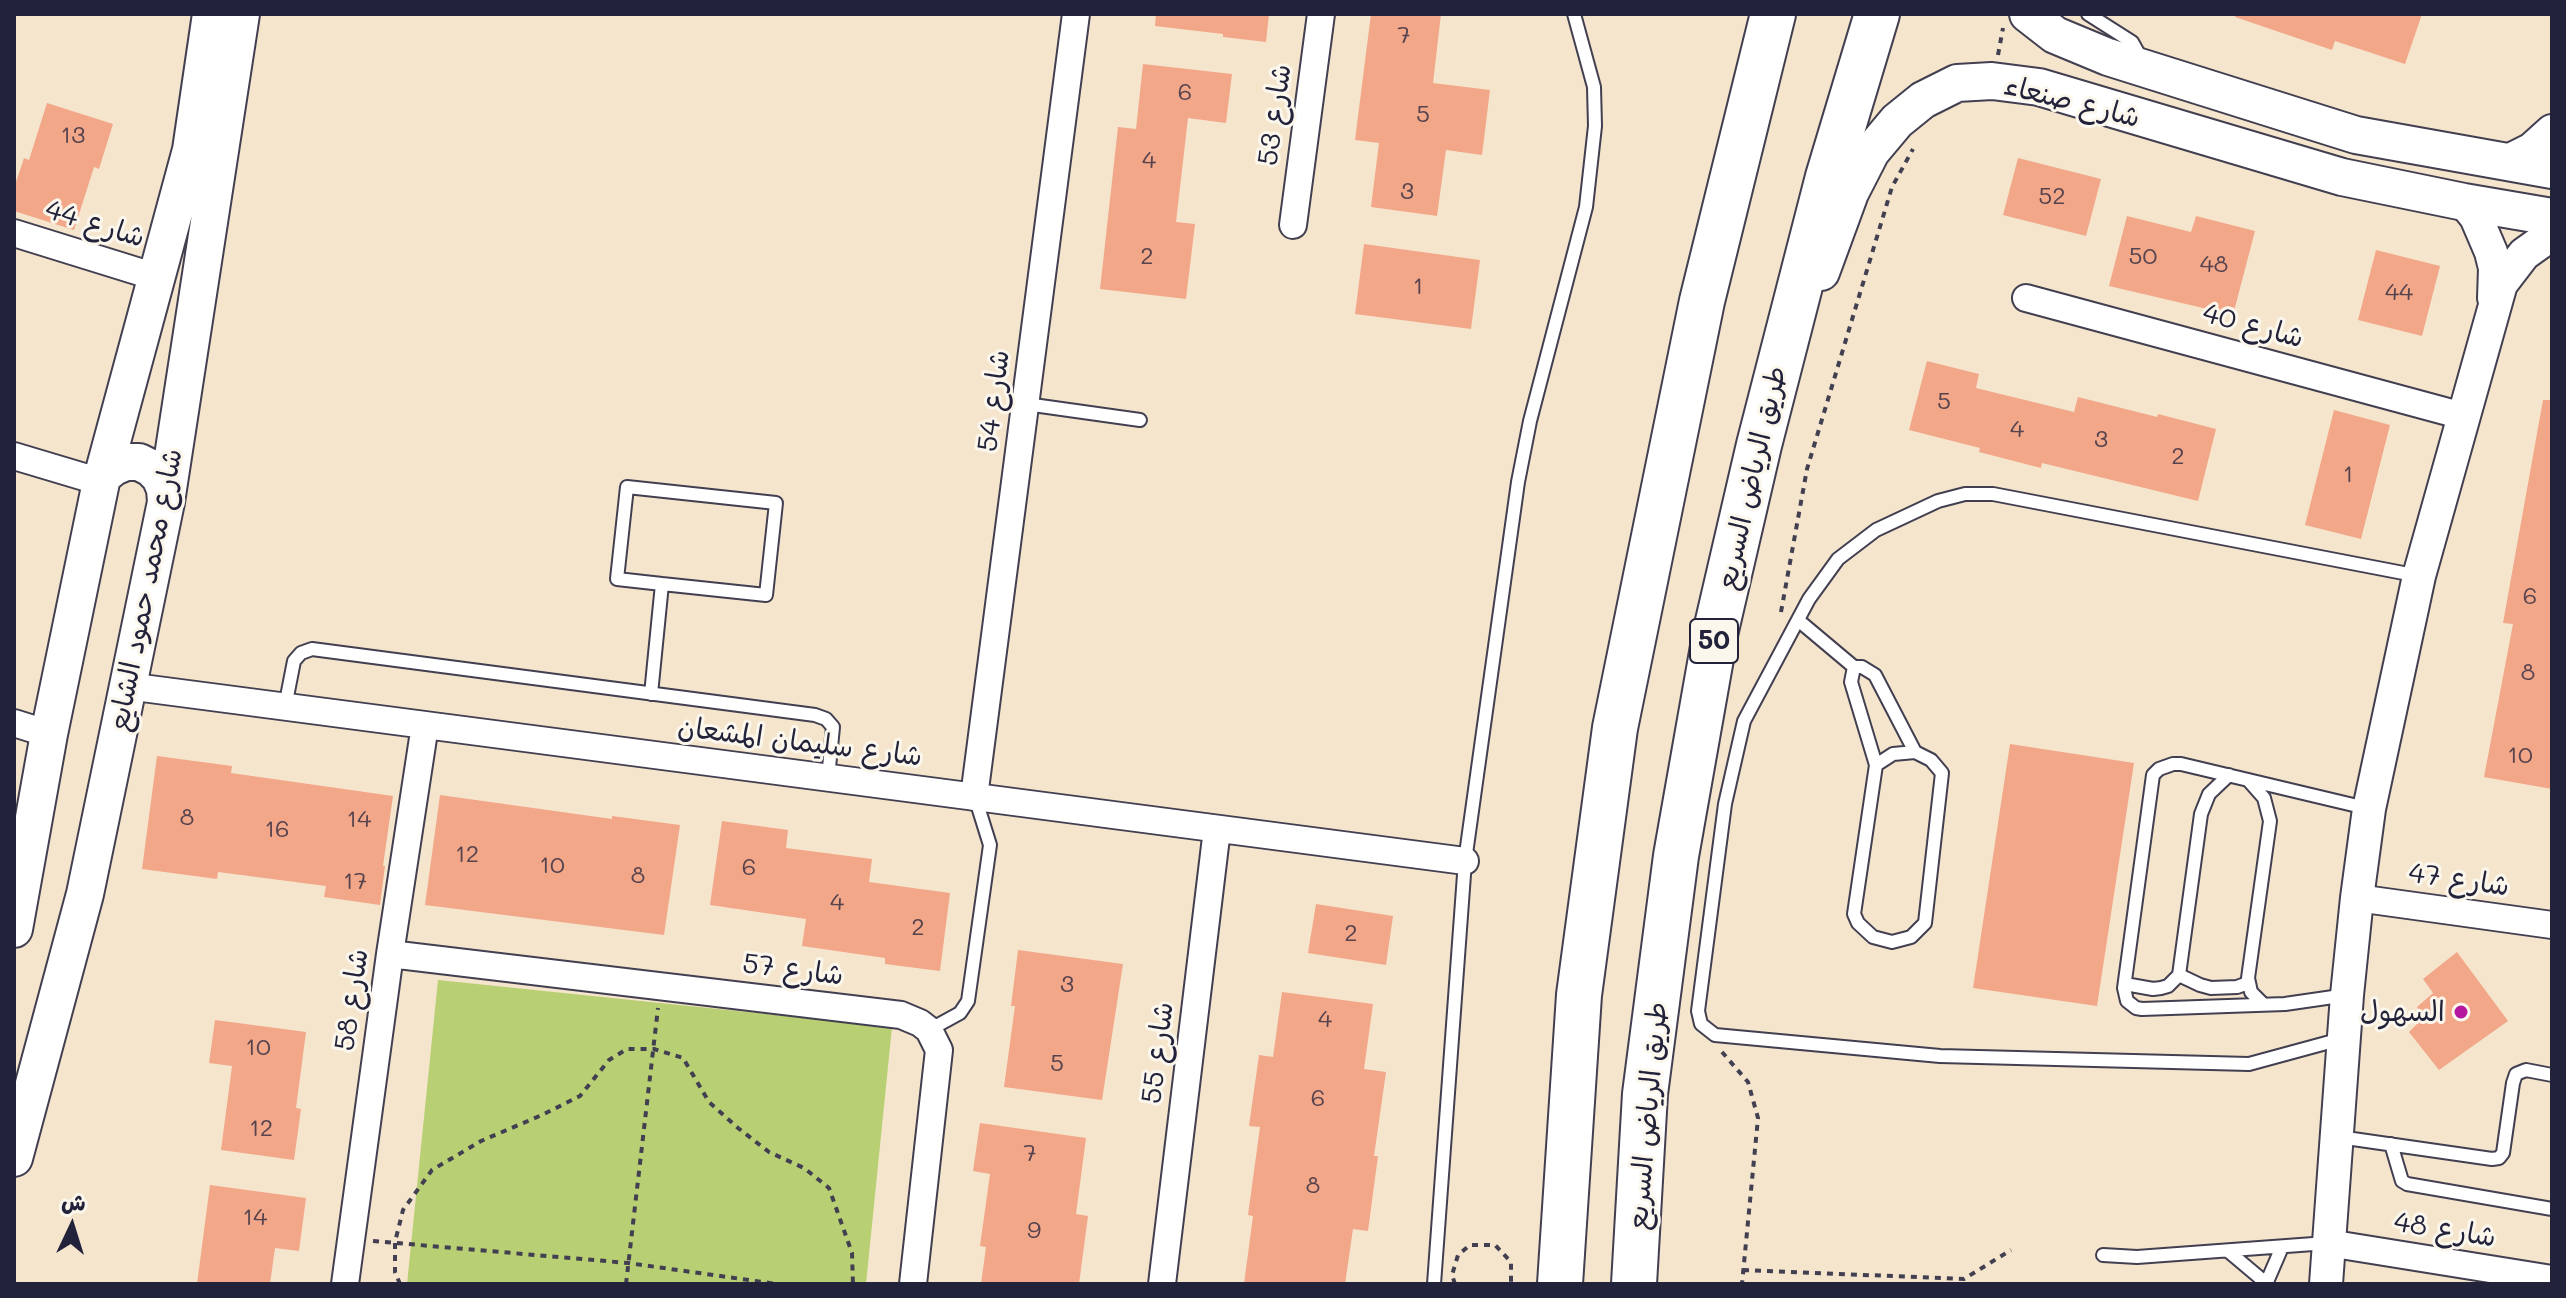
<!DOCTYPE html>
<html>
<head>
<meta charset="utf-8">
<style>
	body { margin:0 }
	#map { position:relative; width:2566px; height:1298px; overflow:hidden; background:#f5e5cd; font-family:Mali,"Playpen Sans Arabic",sans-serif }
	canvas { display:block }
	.frame { position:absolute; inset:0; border:16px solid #22223b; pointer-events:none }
	.north { position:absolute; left:32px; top:1186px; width:80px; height:80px; -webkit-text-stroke:6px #fbf7ec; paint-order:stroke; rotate:4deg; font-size:22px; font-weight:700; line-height:32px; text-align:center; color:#22223b }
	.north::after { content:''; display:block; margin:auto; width:28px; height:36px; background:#22223b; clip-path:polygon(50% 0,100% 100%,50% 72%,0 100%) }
</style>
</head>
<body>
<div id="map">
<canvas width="2566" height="1298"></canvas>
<div class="frame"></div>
<div class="north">ش</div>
</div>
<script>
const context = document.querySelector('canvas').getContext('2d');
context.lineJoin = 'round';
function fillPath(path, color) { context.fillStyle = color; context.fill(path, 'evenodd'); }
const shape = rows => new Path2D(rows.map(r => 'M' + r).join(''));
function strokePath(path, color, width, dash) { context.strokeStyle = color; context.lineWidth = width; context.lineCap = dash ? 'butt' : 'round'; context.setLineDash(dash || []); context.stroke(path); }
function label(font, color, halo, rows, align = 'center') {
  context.font = font + ' Mali,"Playpen Sans Arabic",sans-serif'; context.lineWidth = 6; context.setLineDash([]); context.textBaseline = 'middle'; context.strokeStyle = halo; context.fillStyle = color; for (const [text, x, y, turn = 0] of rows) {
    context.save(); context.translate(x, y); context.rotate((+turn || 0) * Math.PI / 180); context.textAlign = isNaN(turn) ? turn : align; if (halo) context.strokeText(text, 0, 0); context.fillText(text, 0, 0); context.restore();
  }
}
const green = shape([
	[438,980,892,1027,866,1284,407,1284]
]);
const building = shape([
	[1156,14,1269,14,1266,42,1223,37,1223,34,1155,26],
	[1371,14,1441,14,1433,83,1490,90,1482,155,1446,150,1437,216,1371,207,1379,143,1355,140],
	[2236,14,2422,14,2405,64,2335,41,2332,50,2235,17],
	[1143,64,1232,74,1226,123,1188,118,1176,222,1195,224,1186,299,1100,289,1118,127,1136,129],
	[47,103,113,124,99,169,94,167,74,230,14,211,14,188,24,158,29,160],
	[2018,158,2101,179,2086,236,2003,215],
	[2127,216,2191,232,2196,216,2255,231,2233,315,2109,286],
	[1364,244,1480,260,1471,329,1355,314],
	[2376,250,2440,266,2422,336,2358,320],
	[1927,361,1979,374,1976,388,2074,412,2078,397,2157,417,2158,414,2216,429,2198,501,2042,463,2041,468,1979,452,1980,448,1909,430],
	[2543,400,2552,400,2552,789,2484,777,2513,624,2503,623],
	[2334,410,2390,425,2361,539,2305,525],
	[2010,744,2134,763,2097,1006,1973,988],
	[157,756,232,766,231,773,393,796,383,866,385,866,380,905,324,897,326,886,218,872,217,879,142,869],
	[440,795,612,819,612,816,680,825,664,935,425,905],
	[722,821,788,830,786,848,872,859,869,882,950,893,940,971,885,964,885,958,802,946,806,919,710,905],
	[1316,904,1393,916,1386,965,1308,953],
	[1018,950,1123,964,1102,1100,1004,1087,1015,1006,1011,1006],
	[2457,952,2508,1021,2439,1070,2409,1032,2424,1017,2417,1007,2433,993,2423,979],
	[1282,992,1373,1004,1364,1069,1386,1072,1374,1156,1378,1156,1368,1231,1353,1229,1345,1284,1244,1284,1253,1216,1248,1215,1260,1127,1249,1126,1259,1055,1273,1057],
	[215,1020,306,1032,296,1108,301,1109,294,1160,221,1150,232,1066,209,1063],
	[980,1123,1086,1138,1076,1214,1088,1216,1079,1284,981,1284,986,1247,980,1246,990,1174,973,1171],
	[210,1185,306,1198,299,1251,275,1248,270,1284,197,1284]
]);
const path = shape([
	[1998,55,2003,28],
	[1781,612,1807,469,1892,187,1913,149],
	[1722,1052,1748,1082,1758,1118,1742,1284],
	[373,1241,628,1263,777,1284],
	[1743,1270,1964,1279,2011,1250],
	[400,1284,395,1272,395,1242,403,1210,432,1170,481,1141,542,1115,580,1096,609,1060,627,1049,654,1049,683,1058,709,1102,738,1128,769,1152,804,1168,829,1188,852,1253,853,1284],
	[626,1284,658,1008],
	[1455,1284,1452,1275,1458,1255,1470,1245,1495,1245,1511,1262,1511,1284]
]);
const service = shape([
	[2088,14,2132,42,2141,58],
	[1026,404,1140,420],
	[1798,620,1854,667,1862,667,1875,675,1915,752],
	[1854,667,1851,682,1876,765,1854,914,1858,923,1873,937,1892,942,1911,937,1925,923,1942,773,1931,760,1915,752,1893,754,1876,765],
	[651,694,662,584,617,579,627,487,776,503,766,595,662,584],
	[285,707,294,661,301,653,312,649,815,715,826,719,833,727,828,778],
	[2249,781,2264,798,2270,821,2248,978,2251,992,2263,1004],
	[2179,975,2200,985,2211,988,2237,987,2248,983],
	[2125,984,2153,989,2161,988,2168,986,2179,975,2201,814,2209,794,2229,775],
	[2347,995,2285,1004,2142,1009,2136,1008,2127,1001,2124,988,2153,775,2159,769,2173,764,2181,764,2366,808],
	[929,1030,960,1013,968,1001,990,845,975,797],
	[2341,1039,2249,1064,1940,1056,1715,1035,1701,1024,1698,1011,1725,804,1744,721,1809,599,1838,559,1876,530,1938,501,1965,494,1993,494,2419,576],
	[2339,1137,2492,1159,2499,1158,2503,1153,2513,1083,2516,1074,2526,1070,2552,1075],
	[2391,1144,2402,1181,2407,1184,2552,1209],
	[2228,1251,2266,1283],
	[2103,1255,2137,1257,2327,1243],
	[1434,1284,1465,861,1518,482,1530,421,1586,207,1595,126,1594,87,1574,14],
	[2266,1284,2282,1247]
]);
const minor = shape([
	[1293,225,1321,14],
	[14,233,156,277],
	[2026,298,2463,416],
	[14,456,101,482],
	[127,686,1465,861],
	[14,723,49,734],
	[974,797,1076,14],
	[2357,898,2552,925],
	[390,954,901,1015,920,1023,929,1030,939,1050,913,1284],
	[2328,1243,2552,1279],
	[345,1284,390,954,425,725],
	[1162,1284,1217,829]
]);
const tertiary = shape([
	[2506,162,2532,149,2552,131],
	[2464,202,2476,217,2491,252,2495,268,2494,298],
	[2326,1284,2347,995,2357,898,2369,809,2419,576,2501,284,2524,254,2552,234]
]);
const secondary = shape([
	[2028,14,2055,35,2108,57,2356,135,2552,170],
	[1821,272,1850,193,1871,152,1897,121,1923,100,1957,83,1992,81,2039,87,2342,177,2464,202,2552,217],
	[104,475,114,467,126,462,139,462,151,468,160,477,165,489,166,502],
	[14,929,49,734,101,482,191,150,211,14],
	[14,1158,85,894,166,502,241,14]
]);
const motorway = shape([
	[1560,1284,1579,995,1615,728,1702,301,1773,14],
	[1634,1284,1645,1094,1676,856,1716,630,1759,445,1828,177,1877,14]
]);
const markers = [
	[2461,1012,8,"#b5179e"]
];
const numberNames = [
	["7",1404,36],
	["6",1185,93],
	["5",1423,115],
	["13",73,136],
	["4",1149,161],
	["3",1407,192],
	["52",2052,197],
	["2",1147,257],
	["50",2143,257],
	["48",2214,265],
	["1",1418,287],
	["44",2399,293],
	["5",1944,402],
	["4",2017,430],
	["3",2101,440],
	["2",2178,457],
	["1",2348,475],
	["6",2530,597],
	["8",2528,673],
	["10",2520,756],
	["8",187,818],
	["14",359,820],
	["16",277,830],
	["12",467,855],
	["10",552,866],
	["6",749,868],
	["8",638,876],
	["17",355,882],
	["4",837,903],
	["2",918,928],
	["2",1351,934],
	["3",1067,985],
	["4",1325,1020],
	["10",258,1048],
	["5",1057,1064],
	["6",1318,1099],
	["12",261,1129],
	["7",1030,1154],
	["8",1313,1186],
	["14",255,1218],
	["9",1034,1231]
];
const shields = [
	[1714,641,48]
];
const shieldNames = [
	["50",1714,641]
];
const streetNames = [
	["شارع صنعاء",2072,102,14],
	["شارع 53",1275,115,-82],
	["شارع 44",95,224,17],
	["شارع 40",2253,326,15],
	["شارع 54",994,401,-83],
	["طريق الرياض السريع",1752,478,-77],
	["شارع محمد حمود الشايع",146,590,-79],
	["شارع سليمان المشعان",800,742,7],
	["شارع 47",2459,880,8],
	["شارع 57",793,970,7],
	["شارع 58",352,1000,-82],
	["شارع 55",1158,1053,-83],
	["طريق الرياض السريع",1648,1116,-85],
	["شارع 48",2445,1230,9]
];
const poiNames = [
	["السهول",2445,1012]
];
fillPath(green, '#b9cf73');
fillPath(building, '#f2a789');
strokePath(service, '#423f51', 16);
strokePath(minor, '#423f51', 30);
strokePath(tertiary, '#423f51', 36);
strokePath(secondary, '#423f51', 40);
strokePath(motorway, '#423f51', 48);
strokePath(path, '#423f51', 4, [6, 6]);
strokePath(service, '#fff', 12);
strokePath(minor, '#fff', 26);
strokePath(tertiary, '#fff', 32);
strokePath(secondary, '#fff', 36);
strokePath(motorway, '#fff', 44);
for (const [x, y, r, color] of markers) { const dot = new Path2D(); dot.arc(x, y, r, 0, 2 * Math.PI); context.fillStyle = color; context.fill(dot); strokePath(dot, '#fbf7ec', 3); }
label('24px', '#56434e', null, numberNames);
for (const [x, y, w] of shields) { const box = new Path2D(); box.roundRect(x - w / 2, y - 22, w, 44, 6); context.fillStyle = '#fbf7ec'; context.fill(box); strokePath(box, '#22223b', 2); }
label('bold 26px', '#22223b', null, shieldNames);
label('28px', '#22223b', '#fbf7ec', streetNames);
label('28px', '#22223b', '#fbf7ec', poiNames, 'right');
</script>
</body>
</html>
